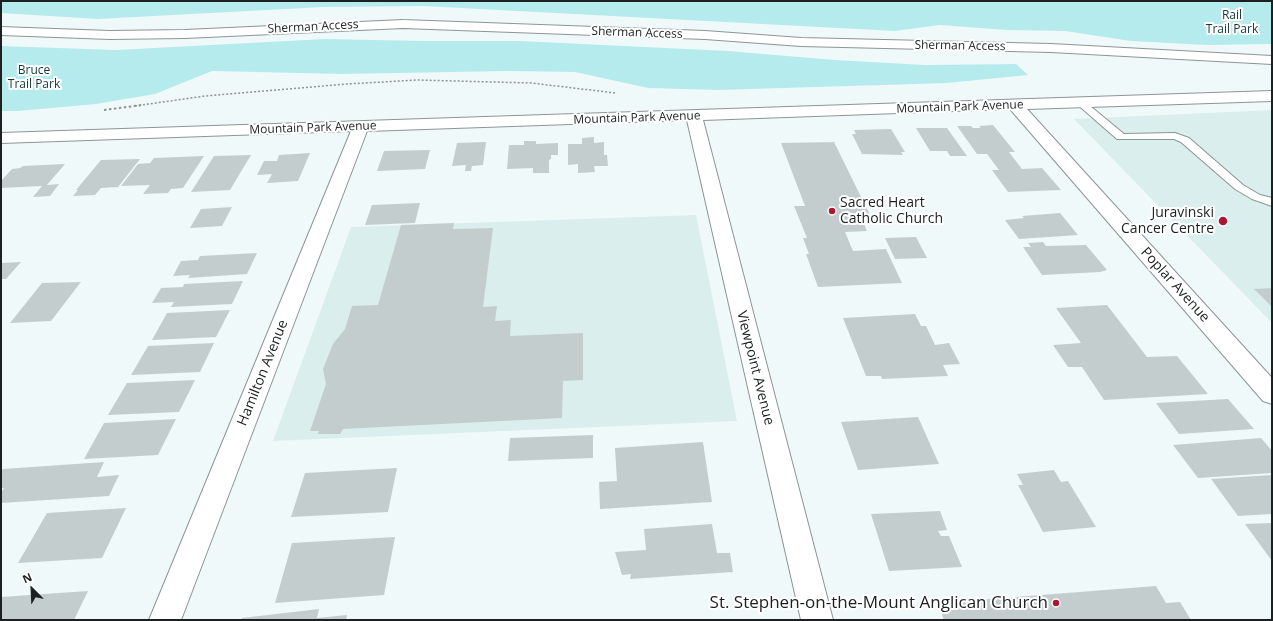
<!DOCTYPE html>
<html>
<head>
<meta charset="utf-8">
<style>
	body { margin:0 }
	#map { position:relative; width:1273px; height:621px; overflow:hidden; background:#f0f9f9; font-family:"Open Sans",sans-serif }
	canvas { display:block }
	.frame { position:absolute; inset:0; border:2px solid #1d2020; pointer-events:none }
	.north { position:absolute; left:12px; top:569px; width:40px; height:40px; -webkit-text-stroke:3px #fff; paint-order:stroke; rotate:336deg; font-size:11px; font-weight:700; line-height:16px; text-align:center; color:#1d2020 }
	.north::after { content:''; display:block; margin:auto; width:14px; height:18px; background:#1d2020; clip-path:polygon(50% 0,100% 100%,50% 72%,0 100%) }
</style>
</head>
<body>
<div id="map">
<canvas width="1273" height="621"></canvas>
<div class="frame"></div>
<div class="north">N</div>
</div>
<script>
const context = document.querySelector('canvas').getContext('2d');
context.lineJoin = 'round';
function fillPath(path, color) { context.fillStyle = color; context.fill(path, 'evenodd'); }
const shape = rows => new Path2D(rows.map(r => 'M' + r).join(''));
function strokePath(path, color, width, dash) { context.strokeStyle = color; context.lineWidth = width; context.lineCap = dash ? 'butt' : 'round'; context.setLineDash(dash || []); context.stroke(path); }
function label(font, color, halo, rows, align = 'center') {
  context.font = font + ' "Open Sans",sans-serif'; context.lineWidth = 4; context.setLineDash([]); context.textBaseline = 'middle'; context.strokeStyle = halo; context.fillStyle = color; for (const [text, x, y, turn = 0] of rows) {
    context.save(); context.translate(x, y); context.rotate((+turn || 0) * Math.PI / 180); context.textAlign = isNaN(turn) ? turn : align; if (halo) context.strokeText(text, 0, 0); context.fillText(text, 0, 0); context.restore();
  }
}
const built = shape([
	[1272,110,1272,323,1074,119],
	[696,215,737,421,273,441,351,227]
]);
const green = shape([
	[1,1,1272,1,1272,44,1207,45,1131,41,1065,31,1006,30,940,25,895,31,423,6,324,7,98,19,1,13],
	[325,39,426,41,520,41,728,51,835,60,925,65,1016,64,1028,75,947,83,718,90,648,88,575,72,507,71,343,74,212,71,155,94,96,104,18,111,1,111,1,46,116,50]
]);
const building = shape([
	[993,125,1015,152,1009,152,1022,169,1042,168,1061,190,1008,192,992,170,999,170,987,154,977,154,957,126,971,126,973,128,981,128,979,126],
	[916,128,947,128,967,156,950,156,947,151,930,151],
	[891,129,905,152,901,152,903,155,862,154,852,134,856,134,854,130],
	[594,137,594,143,604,142,604,155,607,155,608,166,594,166,595,172,578,173,578,164,568,165,568,144,582,144,582,138],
	[524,141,536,141,536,144,558,143,558,155,551,155,551,159,549,160,549,173,533,173,533,168,507,169,509,145,524,145],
	[486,142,483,165,472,166,471,171,465,171,466,165,452,166,457,143],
	[834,142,871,217,861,217,867,231,845,232,853,251,886,249,902,283,818,287,806,254,809,254,803,238,807,238,794,206,805,206,781,143],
	[430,150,425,169,377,171,384,151],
	[310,153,298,181,267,183,272,174,257,175,264,161,277,161,279,155],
	[251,155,230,190,191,192,214,156],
	[204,156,183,188,171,189,168,193,143,194,150,185,121,186,138,164,150,163,154,158],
	[140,159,118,187,101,188,95,195,73,196,78,190,76,190,101,160],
	[65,164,47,185,59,184,50,196,33,197,42,186,1,188,1,181,12,169,20,168,23,166],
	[420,203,415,223,365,225,372,205],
	[232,207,222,226,190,228,201,209],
	[1060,213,1078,235,1019,239,1005,220,1024,218,1022,216],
	[454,223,453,229,493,228,483,307,497,306,495,321,511,320,510,336,583,333,583,380,563,381,562,418,343,429,340,434,318,434,319,431,310,431,326,384,323,369,333,344,345,329,352,306,378,305,401,225],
	[916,237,927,258,895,259,885,238],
	[1043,242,1046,246,1086,245,1107,270,1100,272,1042,275,1023,247,1031,247,1028,243],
	[257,253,247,274,188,278,190,275,173,276,181,261,198,260,200,256],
	[21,262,6,279,1,279,1,263],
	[243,281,232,304,171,307,174,302,152,303,161,288,183,287,184,284],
	[81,282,51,321,10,323,42,283],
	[1272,288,1272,307,1254,289],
	[1107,305,1147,357,1177,356,1208,394,1104,400,1082,367,1068,367,1053,345,1081,343,1056,308],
	[230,310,216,337,152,340,167,313],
	[915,314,921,326,926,326,935,345,949,343,960,364,943,365,948,376,882,379,881,376,866,376,843,318],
	[214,343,200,372,131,375,148,346],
	[195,380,179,412,108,415,127,383],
	[1228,399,1254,429,1179,434,1156,403],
	[918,417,939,464,858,470,841,422],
	[176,419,158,455,84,459,104,423],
	[593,435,593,458,508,461,510,438],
	[1261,438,1272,451,1272,473,1198,478,1173,445],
	[703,442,712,502,600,509,599,482,617,481,615,448],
	[104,462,97,477,119,475,109,496,1,503,1,493,4,488,1,488,1,471,3,469],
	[397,468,388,512,291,517,305,473],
	[1054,470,1061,482,1068,481,1096,527,1043,532,1018,485,1023,485,1017,474],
	[1272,475,1272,514,1238,516,1211,479],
	[126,508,102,558,18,563,47,513],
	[940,511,947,530,938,531,941,536,949,536,962,567,889,571,871,514],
	[1272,523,1272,561,1245,524],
	[712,524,717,553,730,553,733,572,630,579,631,574,622,575,615,552,646,550,644,529],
	[395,537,384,595,275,603,292,543],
	[1156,586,1166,603,1180,602,1191,620,944,620,938,603],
	[88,591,74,620,1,620,1,597],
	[319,609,317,618,347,615,346,620,241,620,242,618]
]);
const pathFar1 = shape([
	[135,106,205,96,347,84,417,80,531,83,616,93]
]);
const path = shape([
	[104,110,142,105]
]);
const service = shape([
	[1081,100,1084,101,1124,134,1175,133,1189,138,1243,185,1260,195,1272,198,1272,206,1252,199,1235,189,1181,142,1174,139,1117,139,1078,105,1076,103,1078,101,1081,100]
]);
const minor = shape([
	[1272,91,1272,101,1027,109,1272,378,1272,404,1263,401,1010,109,703,120,833,620,801,620,687,120,367,131,181,620,149,620,351,131,1,143,1,133,1272,91]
]);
const secondary = shape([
	[403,20,705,31,801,38,1051,44,1272,56,1272,64,1051,52,801,46,705,39,403,28,185,38,110,39,1,35,1,27,110,31,185,30,403,20]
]);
const markers = [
	[832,211,4,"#ab1633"],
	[1223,221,5,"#ab1633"],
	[1056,603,4,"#ab1633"]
];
const farParknames = [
	["Rail",1232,16],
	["Trail Park",1232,30],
	["Bruce",34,71],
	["Trail Park",34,85]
];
const farStreetnames = [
	["Sherman Access",313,27,-3],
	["Sherman Access",637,33,2],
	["Sherman Access",960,46,1],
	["Mountain Park Avenue",960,107,-2],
	["Mountain Park Avenue",637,118,-2],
	["Mountain Park Avenue",313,128,-2]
];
const poiNames = [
	["Sacred Heart",840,203],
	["Catholic Church",840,219],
	["Juravinski",1214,213,"right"],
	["Cancer Centre",1214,229,"right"]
];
const streetNames = [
	["Poplar Avenue",1175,285,48],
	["Viewpoint Avenue",755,368,76],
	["Hamilton Avenue",263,373,-68]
];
const nearPoinames = [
	["St. Stephen-on-the-Mount Anglican Church",1048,603]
];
fillPath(built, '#daeeee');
fillPath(green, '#b6ebed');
fillPath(building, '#c4cdcd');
strokePath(service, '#8c9595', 2);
strokePath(minor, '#8c9595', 2);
strokePath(secondary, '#8c9595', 2);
strokePath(pathFar1, '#8d9494', 1.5, [2, 2]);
strokePath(path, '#8d9494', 2, [2.5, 2.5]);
fillPath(service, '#fff');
fillPath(minor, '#fff');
fillPath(secondary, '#fff');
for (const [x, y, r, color] of markers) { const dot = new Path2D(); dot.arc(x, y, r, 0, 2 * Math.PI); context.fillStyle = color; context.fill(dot); strokePath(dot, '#fff', 1.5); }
label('12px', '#143739', '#fff', farParknames);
label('12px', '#1d2020', '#fff', farStreetnames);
label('14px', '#1d2020', '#fff', poiNames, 'left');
label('14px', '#1d2020', '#fff', streetNames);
label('17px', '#1d2020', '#fff', nearPoinames, 'right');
</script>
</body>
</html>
